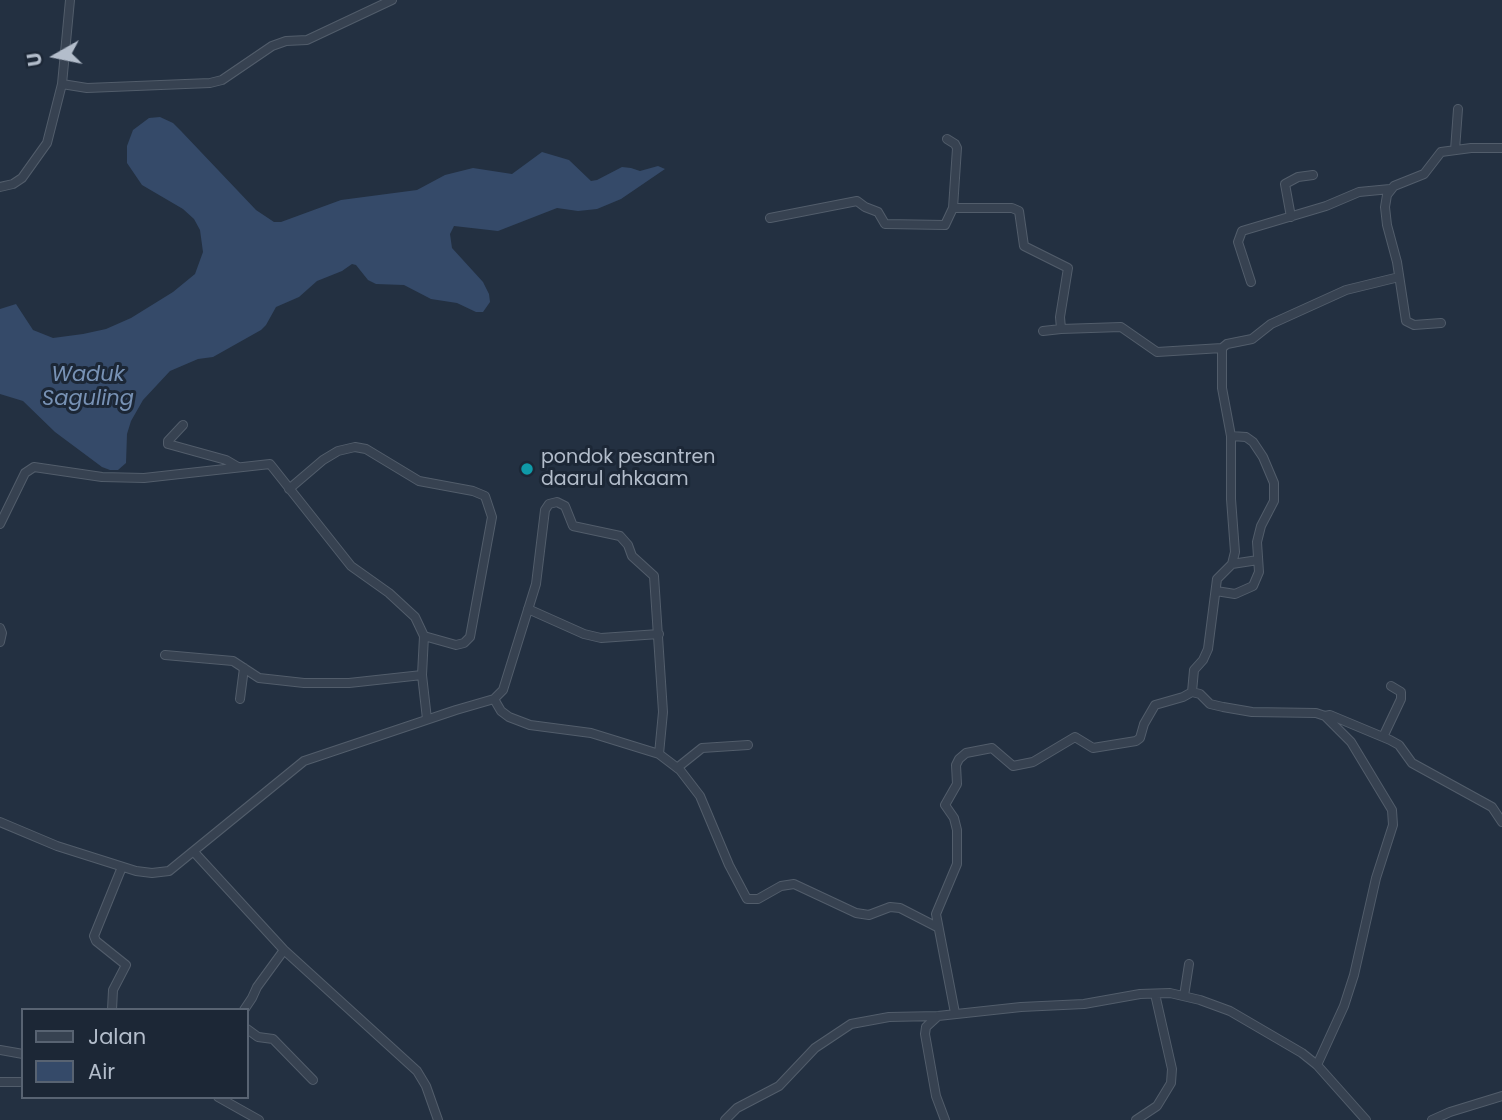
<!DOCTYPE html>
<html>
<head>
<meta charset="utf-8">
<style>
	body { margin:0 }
	#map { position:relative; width:1502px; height:1120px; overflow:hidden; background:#233041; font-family:Poppins,sans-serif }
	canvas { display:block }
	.legend { position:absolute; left:21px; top:1008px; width:228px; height:91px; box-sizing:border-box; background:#1c2736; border:2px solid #586372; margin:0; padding:9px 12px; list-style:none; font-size:21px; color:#b3bdcb }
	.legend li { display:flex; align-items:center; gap:14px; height:35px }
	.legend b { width:35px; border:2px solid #586372 }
	.north { position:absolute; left:21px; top:21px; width:70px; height:70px; -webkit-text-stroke:5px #1c2736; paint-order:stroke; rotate:261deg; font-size:19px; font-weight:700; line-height:28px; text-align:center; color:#b3bdcb }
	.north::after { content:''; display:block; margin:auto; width:24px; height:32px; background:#b3bdcb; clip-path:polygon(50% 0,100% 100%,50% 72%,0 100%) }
</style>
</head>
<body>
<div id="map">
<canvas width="1502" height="1120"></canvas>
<ul class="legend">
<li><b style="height:9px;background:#374251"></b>Jalan</li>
<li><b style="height:19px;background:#354a69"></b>Air</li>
</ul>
<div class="north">U</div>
</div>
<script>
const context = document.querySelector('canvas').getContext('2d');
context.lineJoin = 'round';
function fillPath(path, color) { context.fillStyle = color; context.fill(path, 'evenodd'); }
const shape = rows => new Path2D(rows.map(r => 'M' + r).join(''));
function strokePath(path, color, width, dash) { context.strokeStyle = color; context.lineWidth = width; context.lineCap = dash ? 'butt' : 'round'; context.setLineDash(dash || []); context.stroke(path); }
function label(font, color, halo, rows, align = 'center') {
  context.font = font + ' Poppins,sans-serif'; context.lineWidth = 6; context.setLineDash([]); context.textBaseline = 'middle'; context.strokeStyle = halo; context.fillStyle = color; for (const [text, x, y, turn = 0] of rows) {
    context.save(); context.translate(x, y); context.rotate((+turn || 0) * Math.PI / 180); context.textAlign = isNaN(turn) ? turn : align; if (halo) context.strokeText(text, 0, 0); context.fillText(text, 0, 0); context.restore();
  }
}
const water = shape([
	[160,117,173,123,181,131,256,210,274,222,281,222,341,200,417,190,445,175,473,168,512,174,542,152,569,160,591,181,597,180,622,167,631,168,640,171,658,166,665,169,621,199,597,209,578,211,557,208,498,231,454,226,450,234,452,248,483,282,489,294,490,302,483,312,476,312,457,303,431,299,404,285,376,284,368,280,356,265,352,264,342,271,317,281,299,297,276,307,266,325,261,330,213,357,198,359,170,371,143,400,131,421,127,434,126,463,118,470,110,470,102,467,55,432,23,401,0,394,0,309,16,304,33,330,53,338,83,334,106,329,131,318,173,292,195,274,203,252,200,230,194,219,183,209,142,185,127,163,127,146,133,130,149,118]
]);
const minor = shape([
	[70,0,62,84,87,88,210,83,222,80,272,46,286,41,307,40,392,0],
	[1455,150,1458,109],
	[0,187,13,184,22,178,47,143,62,84],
	[953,208,1012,208,1019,211,1024,246,1068,268,1060,317,1061,329,1121,327,1157,352,1222,348],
	[1291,217,1285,184,1298,177,1313,175],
	[770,218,857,201,865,207,878,212,885,224,945,225,953,208,957,148,955,144,947,139],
	[1251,282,1238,242,1242,231,1326,206,1359,192,1390,189],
	[1441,323,1414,325,1406,321,1397,262,1387,225,1385,207,1387,195,1394,186,1424,174,1441,152,1471,148,1502,148],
	[1043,331,1061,329],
	[183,425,168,441,168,444,226,460,238,467],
	[289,489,323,460,338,451,355,447,366,449,419,481,473,491,485,496,492,517,470,637,464,643,456,645,424,636],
	[0,524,25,473,34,467,102,477,144,478,270,464,351,566,389,593,415,617,424,636,422,675,427,719],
	[1232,564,1258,560],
	[1216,591,1235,594,1253,586,1259,572,1257,542,1261,526,1274,501,1274,483,1263,457,1253,442,1246,437,1231,436],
	[528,609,584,634,601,638,659,634],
	[0,628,2,633,0,642],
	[165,655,233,661,259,678,304,683,349,683,422,675],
	[1192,692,1194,670,1203,660,1208,649,1217,579,1232,564,1235,552,1231,499,1231,436,1222,388,1222,348,1227,344,1252,339,1271,324,1346,290,1399,277],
	[240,699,244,668],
	[494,699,501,711,509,717,530,725,591,733,659,754],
	[1325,716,1330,715,1390,740,1399,745,1412,763,1492,807,1502,822],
	[1383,737,1401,699,1401,692,1391,686],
	[677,768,702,748,748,745],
	[0,822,57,846,136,871,152,873,169,871,304,761,456,710,494,699,503,690,536,584,545,510,549,504,557,502,565,506,573,526,620,536,628,545,632,556,654,576,663,712,659,754,680,770,700,796,729,865,747,899,758,899,781,886,794,884,856,913,869,915,890,907,900,908,937,927],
	[194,852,284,950,417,1071,426,1086,438,1120],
	[1184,996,1189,964],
	[112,1010,113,990,126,965,96,941,94,936,122,867],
	[244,1010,252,998,257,987,284,950],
	[955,1013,936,914,957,864,957,830,954,818,945,805,957,784,956,765,959,759,966,753,992,748,1013,766,1033,762,1075,737,1093,748,1136,741,1140,738,1144,724,1155,705,1183,697,1192,692,1200,694,1210,704,1223,707,1252,712,1316,713,1325,716,1351,742,1392,810,1393,825,1376,878,1354,975,1344,1006,1317,1065],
	[938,1016,926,1027,925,1034,936,1096,945,1120],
	[247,1029,258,1037,273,1039,313,1080],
	[0,1050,23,1054],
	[0,1082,20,1082],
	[218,1097,259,1120],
	[725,1120,737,1108,779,1086,815,1048,851,1024,889,1017,938,1016,1021,1007,1084,1004,1140,994,1170,993,1200,1000,1230,1011,1302,1053,1317,1065,1366,1120],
	[1136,1120,1157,1106,1171,1083,1172,1069,1155,994],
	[1432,1120,1450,1112,1502,1096]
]);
const markers = [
	[527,469,7,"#0f9aa8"]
];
const poiNames = [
	["pondok pesantren",541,458],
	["daarul ahkaam",541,480]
];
const waterNames = [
	["Waduk",88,376],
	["Saguling",88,400]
];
fillPath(water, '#354a69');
strokePath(minor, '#525d6b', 10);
strokePath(minor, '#374251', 8);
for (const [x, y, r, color] of markers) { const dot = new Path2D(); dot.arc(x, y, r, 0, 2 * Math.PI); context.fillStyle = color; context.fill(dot); strokePath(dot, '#1c2736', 2.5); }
label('19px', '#b3bdcb', '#1c2736', poiNames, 'left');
label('italic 21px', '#7892b5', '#1c2736', waterNames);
</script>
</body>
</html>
